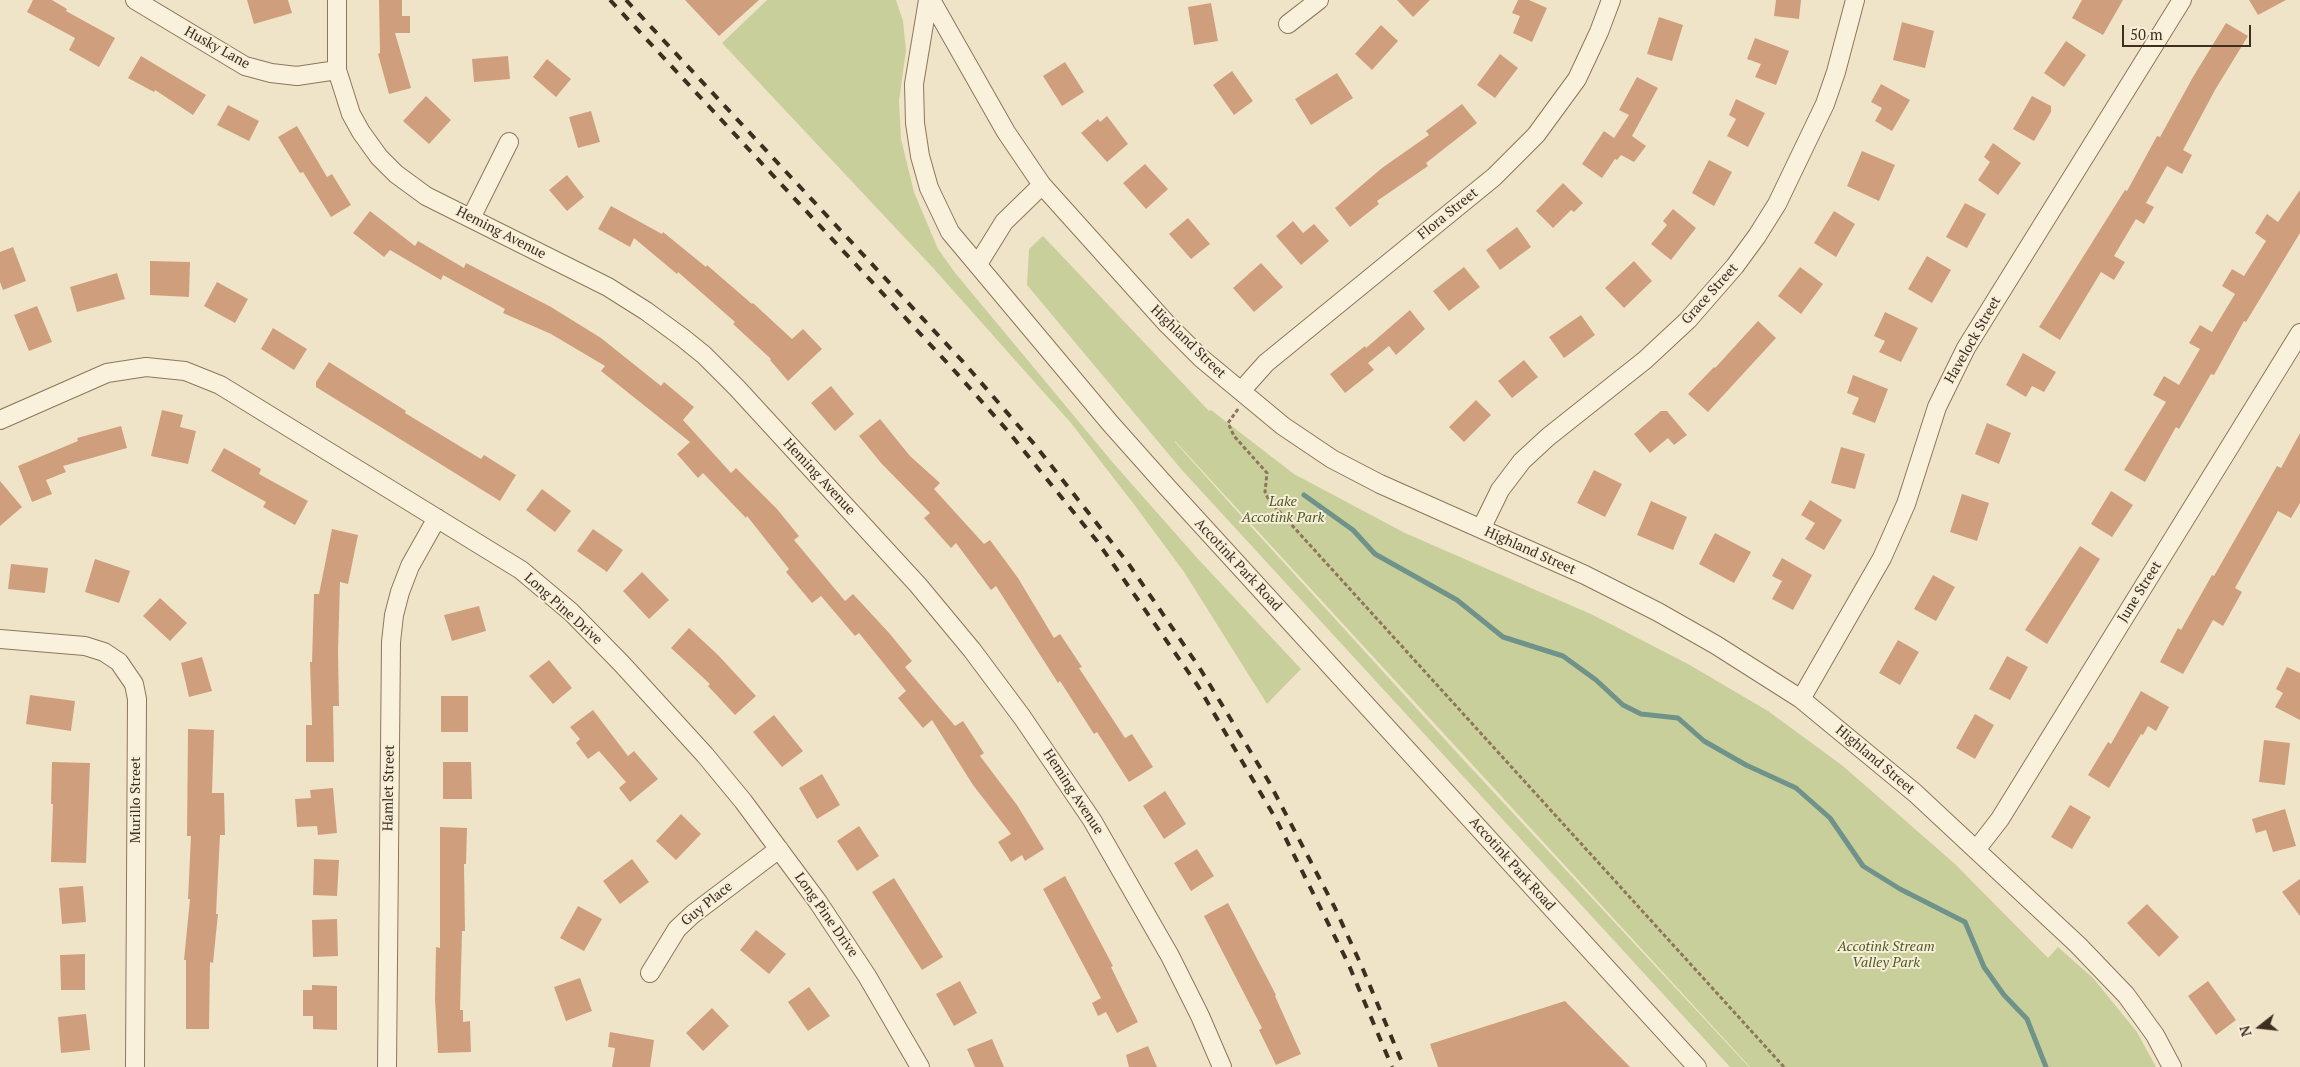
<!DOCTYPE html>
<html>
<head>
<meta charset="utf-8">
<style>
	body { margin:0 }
	#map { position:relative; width:2300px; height:1067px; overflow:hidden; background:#f0e4c8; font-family:"PT Serif",serif }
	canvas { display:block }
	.north { position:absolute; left:2235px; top:1002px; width:50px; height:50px; -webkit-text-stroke:4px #f7eed8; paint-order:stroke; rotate:254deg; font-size:14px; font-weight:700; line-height:20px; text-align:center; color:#3d2e20 }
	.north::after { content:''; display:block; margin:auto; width:18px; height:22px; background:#3d2e20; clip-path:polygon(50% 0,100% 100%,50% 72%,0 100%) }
	.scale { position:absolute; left:2122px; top:25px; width:129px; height:22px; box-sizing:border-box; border:2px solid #3d2e20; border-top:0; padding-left:6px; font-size:15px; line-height:18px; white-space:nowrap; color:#3d2e20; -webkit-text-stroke:4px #f7eed8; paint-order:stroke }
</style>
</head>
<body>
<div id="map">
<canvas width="2300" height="1067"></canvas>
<div class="north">N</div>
<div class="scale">50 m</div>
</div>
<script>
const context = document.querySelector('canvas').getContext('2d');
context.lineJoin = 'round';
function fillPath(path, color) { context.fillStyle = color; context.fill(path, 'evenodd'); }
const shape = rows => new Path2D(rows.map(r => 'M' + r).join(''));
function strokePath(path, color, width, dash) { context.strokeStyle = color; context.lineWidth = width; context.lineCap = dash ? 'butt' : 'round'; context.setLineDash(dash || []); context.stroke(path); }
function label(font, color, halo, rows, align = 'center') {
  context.font = font + ' "PT Serif",serif'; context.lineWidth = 4; context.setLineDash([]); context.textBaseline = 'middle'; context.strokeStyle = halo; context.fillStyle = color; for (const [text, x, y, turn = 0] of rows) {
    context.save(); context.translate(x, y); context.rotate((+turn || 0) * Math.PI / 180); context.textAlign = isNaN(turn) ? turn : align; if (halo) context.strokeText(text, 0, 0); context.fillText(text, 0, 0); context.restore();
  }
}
const green = shape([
	[767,0,896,0,903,21,906,50,899,101,901,139,914,192,938,249,956,274,1114,464,1199,560,1301,669,1267,704,1184,572,1136,507,1071,423,934,269,722,43],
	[1043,236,1209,411,1211,410,1294,474,1405,533,1593,615,1688,664,1768,711,1843,766,1955,864,2048,958,2058,947,2093,978,2137,1032,2156,1067,1750,1067,1175,441,1175,442,1245,520,1460,756,1749,1067,1730,1067,1181,469,1027,285,1029,249]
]);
const stream = shape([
	[1304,495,1353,530,1375,554,1457,600,1503,637,1563,656,1596,680,1623,705,1641,714,1678,718,1704,741,1746,765,1796,788,1830,818,1863,866,1900,889,1965,922,1984,967,2004,995,2027,1019,2046,1067]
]);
const building = shape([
	[33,0,52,0,67,9,66,11,115,38,99,67,69,50,75,38,27,12],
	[247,0,288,0,292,13,254,24],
	[379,0,402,0,402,16,410,16,410,33,395,33,411,88,389,94,378,54,380,53],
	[685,0,759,0,719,36],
	[1397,0,1430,0,1413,17],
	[1518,0,1529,0,1547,8,1532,42,1513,33,1520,16,1512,13],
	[1776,0,1801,0,1799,19,1774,16],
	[2082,0,2123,0,2103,35,2072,18],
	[2249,0,2286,0,2258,15],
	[1211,3,1218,41,1194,45,1188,7],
	[1659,17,1683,25,1672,61,1647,54],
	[1902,22,1934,31,1925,68,1893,60],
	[2226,23,2248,36,2215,90,2183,150,2192,155,2182,174,2167,166,2146,203,2154,207,2144,224,2136,219,2114,256,2125,262,2114,280,2101,272,2060,340,2039,327,2125,190,2127,191,2157,136,2160,137,2193,77],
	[1381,25,1398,41,1372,70,1355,54],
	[1755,38,1789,51,1776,85,1755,77,1761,64,1747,59],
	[2066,41,2086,55,2064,87,2044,73],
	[1500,54,1518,68,1495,98,1477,85],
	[141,56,206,95,193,115,155,90,154,92,128,78],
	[508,56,510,79,474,82,472,59],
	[547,59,571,79,556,97,533,77],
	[1065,62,1084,92,1062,106,1043,76],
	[1232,71,1253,101,1234,115,1213,85],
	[1337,73,1353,98,1311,125,1295,99],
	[1637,77,1658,88,1632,136,1646,146,1634,162,1621,155,1617,160,1615,159,1602,178,1582,164,1604,131,1614,138,1629,115,1619,110],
	[1881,84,1910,100,1892,131,1875,121,1882,108,1871,102],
	[426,96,451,120,429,144,403,121],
	[2032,96,2051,106,2051,112,2034,141,2013,129],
	[1736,99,1765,113,1748,147,1727,136,1736,119,1729,115],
	[1462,104,1477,123,1426,163,1428,166,1377,201,1379,204,1350,227,1335,208,1382,168,1429,135,1426,131],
	[228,105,259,121,249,141,217,125],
	[591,111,600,142,578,148,569,117],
	[1107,116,1128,144,1107,162,1081,133,1098,119,1100,122],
	[297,126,327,177,332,174,351,205,331,217,303,172,300,173,278,137],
	[1993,143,2021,163,1998,195,1978,180,1990,162,1984,157],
	[1862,151,1895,165,1879,201,1847,186],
	[1709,160,1732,172,1714,206,1692,193],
	[1145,164,1168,189,1146,209,1123,183],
	[567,175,584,197,567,211,549,190],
	[1563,183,1583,203,1574,212,1571,210,1553,228,1536,211],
	[2300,190,2300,233,2246,322,2244,321,2214,375,2211,374,2179,429,2176,427,2145,482,2124,470,2166,402,2153,395,2164,376,2179,385,2200,349,2189,343,2200,325,2212,332,2235,294,2222,286,2232,269,2244,276,2266,241,2255,233,2267,214,2278,222],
	[1965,203,1986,214,1967,248,1946,237],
	[611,206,662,234,663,232,706,267,707,265,752,304,753,303,792,339,803,329,822,349,788,381,770,360,771,359,733,324,735,322,678,272,677,274,634,238,630,247,598,229],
	[1673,209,1696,228,1671,260,1651,244,1667,225,1663,221],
	[370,211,415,246,418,241,464,268,466,263,551,307,601,338,661,386,664,382,694,407,683,420,731,473,736,468,777,509,799,536,794,540,845,601,853,594,890,634,912,661,905,667,955,726,963,721,984,753,980,756,1017,805,1044,849,1025,861,1022,855,1011,862,998,842,1011,834,973,785,932,720,923,728,898,698,906,691,859,633,855,636,821,596,812,603,786,572,789,569,747,516,746,518,703,473,698,478,677,454,690,442,601,371,605,366,551,334,503,313,505,309,443,275,441,280,390,250,384,257,353,233],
	[1834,211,1855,224,1836,257,1814,243],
	[1188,218,1210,244,1191,259,1169,234],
	[1293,221,1303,233,1314,224,1329,241,1301,265,1276,236],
	[1517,227,1531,247,1500,270,1486,250],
	[13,247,26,281,3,290,0,282,0,252],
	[1927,256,1951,270,1932,303,1908,289],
	[150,261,190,262,189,297,150,295],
	[1634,261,1652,281,1624,308,1605,288],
	[1261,263,1283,287,1254,312,1233,288],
	[1464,267,1480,287,1449,311,1433,291],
	[1800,267,1823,284,1801,314,1778,296],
	[117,273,125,299,77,312,70,287],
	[217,282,248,299,235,323,204,306],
	[37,306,52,342,29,351,14,315],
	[1410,310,1425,329,1396,355,1389,346,1368,363,1374,370,1345,393,1330,374,1365,346,1366,348],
	[1885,312,1918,328,1901,362,1879,352,1885,341,1874,336],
	[1581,315,1595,335,1564,358,1549,337],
	[1758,321,1776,338,1708,412,1688,394,1714,367,1715,368],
	[273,328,307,349,294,370,261,349],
	[2023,353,2056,372,2044,392,2032,386,2026,397,2006,385],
	[1524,360,1538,377,1512,398,1498,381],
	[329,362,406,411,405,413,481,459,484,455,516,475,500,501,316,387,316,382],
	[1853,375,1888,389,1875,423,1852,414,1859,398,1847,393],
	[831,386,854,414,835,431,811,403],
	[1476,400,1491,415,1464,442,1449,427],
	[162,410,183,415,180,427,196,431,188,464,151,456],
	[1661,411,1667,411,1687,435,1674,445,1668,438,1650,453,1634,434],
	[880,419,910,456,940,483,934,489,984,544,990,540,1018,578,1054,638,1060,634,1082,667,1079,668,1125,738,1132,734,1153,767,1129,782,1097,732,1094,734,1060,681,1058,683,996,586,991,590,956,543,951,548,924,518,930,513,881,463,859,436],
	[1987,423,2011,433,1999,464,1975,454],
	[121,426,127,448,63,466,66,472,46,480,52,494,32,502,18,466,78,441,77,438],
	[2300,433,2300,503,2291,518,2278,511,2235,588,2242,592,2223,626,2213,620,2183,674,2160,662,2178,628,2181,630,2212,575,2214,576,2277,466,2281,468],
	[1841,447,1865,454,1855,489,1831,483],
	[224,448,261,469,259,474,308,501,295,525,263,507,266,502,211,471],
	[1594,470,1622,484,1605,517,1577,503],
	[0,481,22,507,0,526],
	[542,489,571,511,555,532,526,510],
	[2111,491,2133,505,2112,537,2091,524],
	[1962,494,1989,503,1977,541,1950,532],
	[1810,500,1842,520,1824,550,1805,539,1815,523,1801,515],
	[1651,501,1687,517,1673,550,1637,535],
	[332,529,358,535,348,584,340,582,338,652,339,706,333,706,334,762,306,762,306,725,312,725,310,662,312,662,314,594,319,594],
	[593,529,623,550,607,572,577,551],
	[1715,533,1751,552,1734,583,1699,564],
	[2080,546,2100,559,2047,644,2025,630],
	[1782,558,1812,575,1793,610,1772,599,1782,581,1772,576],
	[95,559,130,571,119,603,85,592],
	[11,564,48,568,45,593,8,589],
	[642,572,669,600,649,619,623,591],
	[1933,575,1955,587,1936,621,1914,609],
	[160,598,187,623,170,641,143,616],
	[479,606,486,631,452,641,444,615],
	[689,628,718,655,756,696,735,715,708,686,710,684,671,648],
	[1898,640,1919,652,1900,685,1879,673],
	[2007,656,2028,667,2010,700,1989,689],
	[202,657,212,691,189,697,181,663],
	[549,660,572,688,553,704,529,676],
	[2287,667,2300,673,2300,720,2275,707,2283,693,2276,689],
	[2141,691,2169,707,2156,731,2148,726,2143,735,2141,734,2109,788,2088,775,2108,742,2111,744],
	[30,695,75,701,71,731,26,724],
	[441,696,468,696,468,732,441,732],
	[593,710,628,756,634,751,658,779,630,802,619,788,626,782,599,751,588,759,576,743,580,739,570,727],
	[1975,714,1994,725,1975,759,1956,748],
	[774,715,803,751,782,767,753,732],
	[188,729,214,730,212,793,224,793,225,835,220,835,216,914,218,914,213,963,210,962,209,1029,186,1029,186,960,184,960,190,899,188,899,191,836,187,836],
	[2264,740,2290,743,2285,785,2259,782],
	[52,762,90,763,86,863,51,862,53,804,51,804],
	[443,762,471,762,472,799,443,799],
	[822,774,840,805,817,819,799,788],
	[333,788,337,833,318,835,317,826,297,827,295,799,311,798,310,790],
	[1165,791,1186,824,1164,839,1143,806],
	[2070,805,2091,817,2072,849,2051,837],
	[2285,809,2296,846,2273,852,2266,830,2256,833,2252,819],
	[681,814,701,834,676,860,656,841],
	[859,826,879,856,857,871,837,841],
	[440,827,467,828,466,864,464,864,465,931,462,931,460,1010,463,1010,463,1022,470,1021,471,1052,438,1053,435,999,436,947,440,948],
	[1197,849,1214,876,1191,891,1174,863],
	[314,859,339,860,337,896,313,895],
	[632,859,649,882,620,904,603,881],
	[1065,876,1113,966,1111,967,1138,1022,1117,1033,1106,1012,1098,1016,1092,1003,1101,998,1043,889],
	[894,878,943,957,922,970,872,892],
	[2300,879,2300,916,2282,892],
	[83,886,86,922,62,924,59,888],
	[1228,903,1276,995,1275,996,1301,1054,1276,1065,1259,1030,1262,1028,1204,916],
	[2147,904,2179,937,2159,957,2127,923],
	[578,906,602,919,584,951,560,938],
	[337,919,338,956,313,957,312,920],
	[756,930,786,954,769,974,740,950],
	[85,954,85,990,61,990,60,955],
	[580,978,592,1011,566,1021,554,987],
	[960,981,977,1013,954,1026,936,994],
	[2208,981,2236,1020,2216,1035,2188,996],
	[312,985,337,986,337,1030,313,1029,313,1016,303,1016,303,990,312,990],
	[809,987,830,1016,808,1031,788,1002],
	[1565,1001,1630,1067,1438,1067,1430,1044],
	[712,1008,729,1026,703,1051,686,1033],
	[86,1014,90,1050,61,1053,58,1017],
	[610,1032,654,1040,650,1067,612,1067,615,1048,608,1047],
	[992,1039,1004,1067,975,1067,967,1049],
	[1148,1046,1157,1067,1129,1067,1126,1055]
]);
const path = shape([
	[1238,409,1228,423,1234,436,1267,473,1265,492,1269,500,1784,1067]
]);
const minor = shape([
	[135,0,245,66,271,73,297,76,337,70],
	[337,0,337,70,351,114,361,132,379,157,396,174,426,196,608,287,646,311,683,338,704,355,737,388,918,585,972,650,1022,717,1092,820,1170,956,1200,1016,1222,1067],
	[928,0,914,84,915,123,920,156,929,188,950,232,1110,423,1167,487,1697,1067],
	[931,0,1006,132,1042,185,1167,324,1201,358,1283,426,1332,459,1380,484,1585,575,1658,612,1716,645,1801,699,1915,793,2078,945,2126,995,2155,1035,2172,1067],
	[1288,24,1319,0],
	[471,218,509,142],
	[978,264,1004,222,1042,185],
	[1241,391,1266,363,1494,177,1536,135,1577,79,1599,32,1611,0],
	[0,420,107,373,146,367,185,371,220,385,521,570,571,612,622,664,705,755,743,801,818,902,867,976,920,1067],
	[1481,529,1500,490,1522,461,1548,437,1645,360,1688,320,1735,266,1757,236,1777,204,1825,104,1836,72,1855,0],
	[0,639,85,646,104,652,119,662,134,684,137,699,135,1067],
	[1801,699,1882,558,1906,504,1937,407,1966,348,2182,0],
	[1976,850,2000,819,2300,333],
	[650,973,677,929,693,914,779,849],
	[387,1067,391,642,394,615,400,592,410,566,437,518]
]);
const rail = shape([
	[610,0,952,368,1007,430,1097,541,1198,686,1277,821,1348,963,1392,1067],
	[626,0,965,364,1035,445,1128,563,1199,667,1269,782,1335,908,1362,967,1404,1067]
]);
const streetNames = [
	["Husky Lane",217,48,29],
	["Flora Street",1448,214,-39],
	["Heming Avenue",501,233,27],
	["Grace Street",1710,294,-48],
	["Havelock Street",1973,340,-60],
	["Highland Street",1188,342,44],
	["Heming Avenue",819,477,47],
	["Highland Street",1530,551,24],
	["Accotink Park Road",1238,565,47],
	["June Street",2140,592,-58],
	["Long Pine Drive",563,609,42],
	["Highland Street",1875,760,40],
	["Hamlet Street",389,788,-89],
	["Heming Avenue",1073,792,57],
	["Murillo Street",136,800,-90],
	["Accotink Park Road",1512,864,48],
	["Guy Place",707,904,-39],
	["Long Pine Drive",826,915,55]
];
const parkNames = [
	["Lake",1283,502],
	["Accotink Park",1283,518],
	["Accotink Stream",1886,947],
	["Valley Park",1886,963]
];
fillPath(green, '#c9cf9b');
strokePath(stream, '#6f938a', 5);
fillPath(building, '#cf9f7d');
strokePath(minor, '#8d765c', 20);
strokePath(path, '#8d765c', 3, [4, 2.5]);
strokePath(minor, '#faf1dc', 18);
strokePath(rail, '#3d2e20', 4, [9, 9]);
label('14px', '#3d2e20', '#f7eed8', streetNames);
label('italic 14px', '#4d5a26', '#f7eed8', parkNames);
</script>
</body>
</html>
